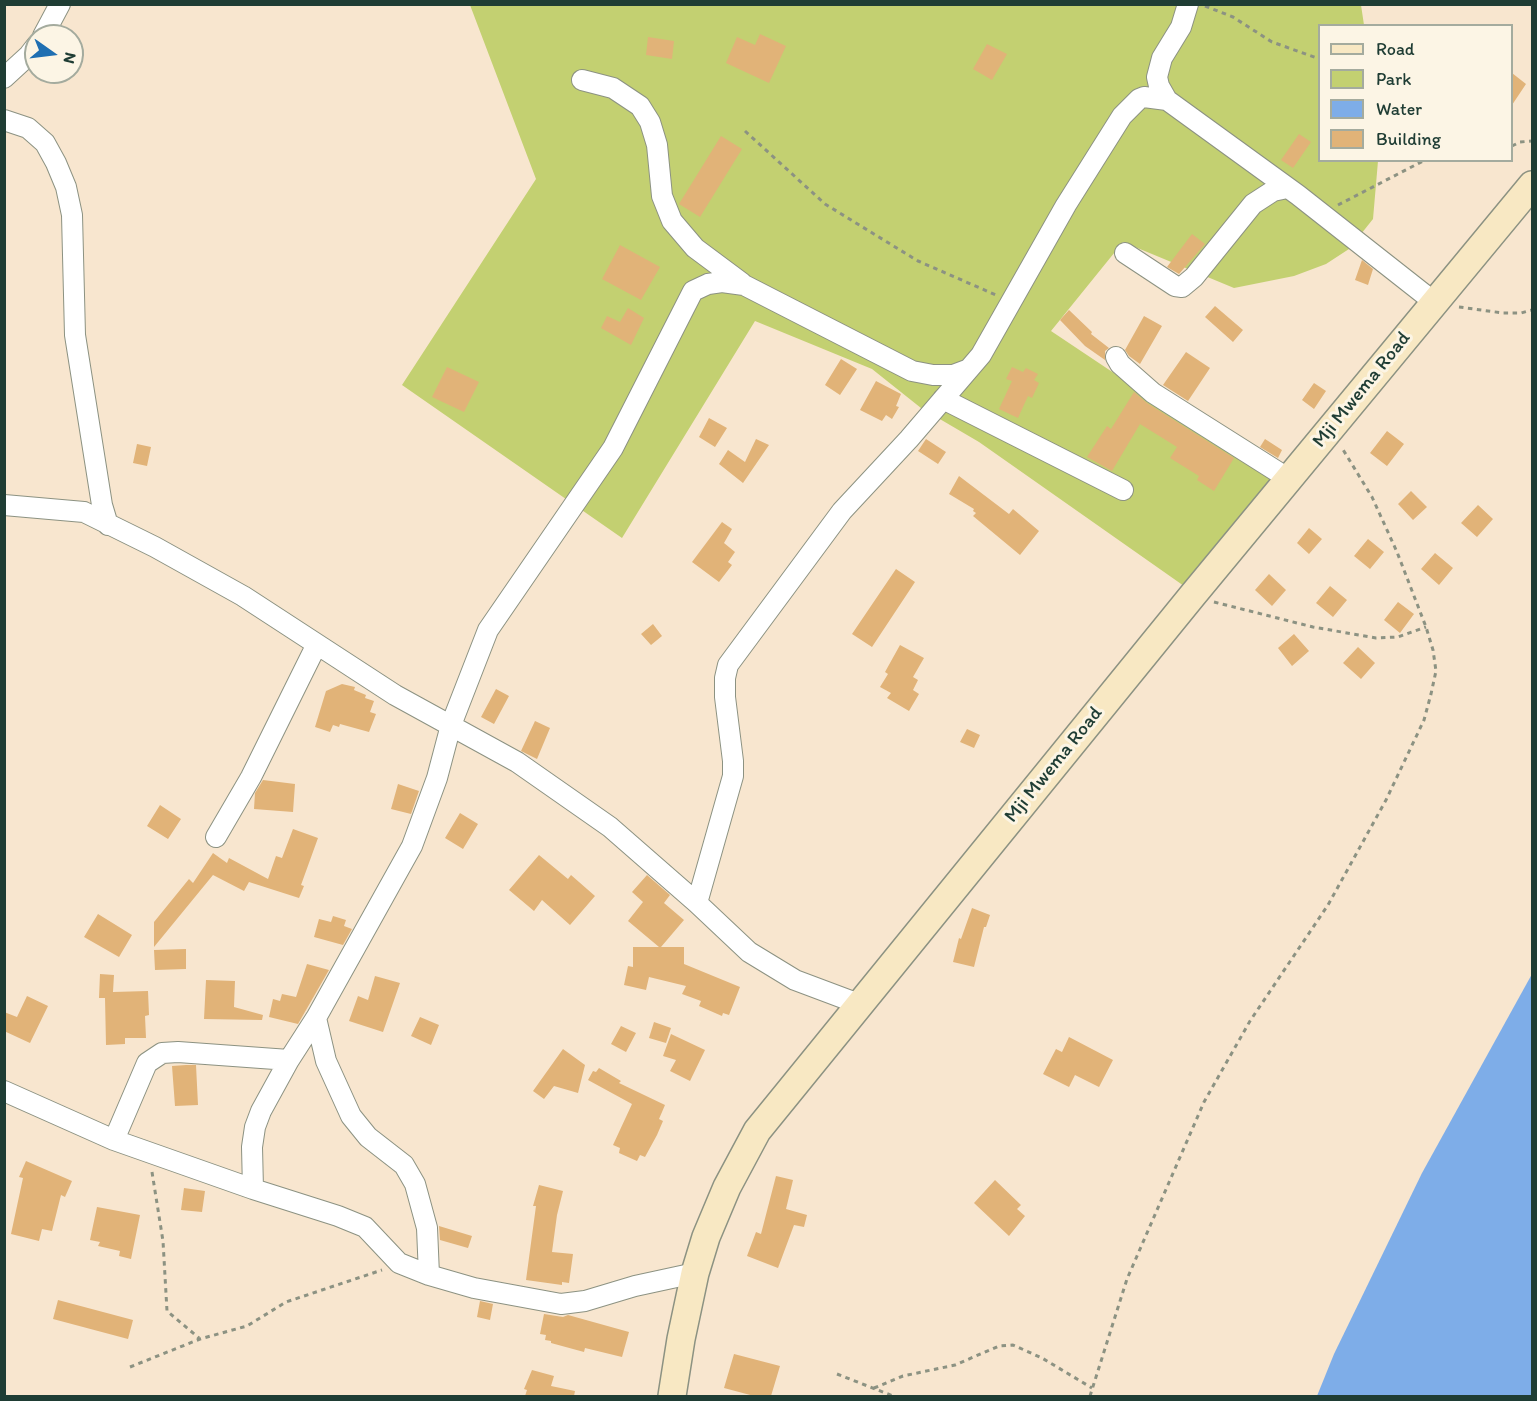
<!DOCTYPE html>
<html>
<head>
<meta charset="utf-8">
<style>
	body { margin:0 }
	#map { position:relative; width:1537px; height:1401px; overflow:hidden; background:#f8e6cf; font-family:Itim,sans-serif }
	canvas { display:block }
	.frame { position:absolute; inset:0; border:6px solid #1f3d34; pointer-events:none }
	.legend { position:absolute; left:1318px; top:24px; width:195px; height:138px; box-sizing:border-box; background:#fcf5e5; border:2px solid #a4ab9e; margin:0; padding:8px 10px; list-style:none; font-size:18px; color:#1f3d34 }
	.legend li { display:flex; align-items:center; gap:12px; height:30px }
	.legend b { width:30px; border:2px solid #a4ab9e }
	.north { position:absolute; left:24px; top:24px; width:60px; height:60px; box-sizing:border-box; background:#fcf5e5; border:2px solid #a4ab9e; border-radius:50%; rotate:104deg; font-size:16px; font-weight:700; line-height:24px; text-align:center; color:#1f3d34 }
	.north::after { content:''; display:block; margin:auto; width:21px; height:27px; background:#1f6fb2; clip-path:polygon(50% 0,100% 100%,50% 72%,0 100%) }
</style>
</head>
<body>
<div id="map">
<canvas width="1537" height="1401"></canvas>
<div class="frame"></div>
<ul class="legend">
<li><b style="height:8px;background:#f8e8c3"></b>Road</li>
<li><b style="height:16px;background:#c3d071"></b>Park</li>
<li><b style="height:16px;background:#7eade8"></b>Water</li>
<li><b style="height:16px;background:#e1b378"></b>Building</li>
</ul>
<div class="north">N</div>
</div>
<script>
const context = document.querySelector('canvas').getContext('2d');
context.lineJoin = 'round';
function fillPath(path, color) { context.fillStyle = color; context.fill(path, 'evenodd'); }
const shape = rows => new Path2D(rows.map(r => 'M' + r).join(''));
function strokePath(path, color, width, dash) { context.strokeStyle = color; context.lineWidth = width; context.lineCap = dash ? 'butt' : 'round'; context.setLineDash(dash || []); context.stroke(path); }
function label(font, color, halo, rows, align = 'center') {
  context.font = font + ' Itim,sans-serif'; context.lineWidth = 6; context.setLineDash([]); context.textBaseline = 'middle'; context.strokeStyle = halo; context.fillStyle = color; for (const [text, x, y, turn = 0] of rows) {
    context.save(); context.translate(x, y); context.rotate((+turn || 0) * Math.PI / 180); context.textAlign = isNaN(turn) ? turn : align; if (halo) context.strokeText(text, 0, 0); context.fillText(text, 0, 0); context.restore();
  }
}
const green = shape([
	[470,5,1361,5,1364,25,1320,26,1320,160,1378,161,1373,219,1349,249,1326,264,1294,276,1234,288,1123,242,1051,331,1271,478,1184,586,979,442,921,408,872,369,755,321,622,538,402,385,536,179]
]);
const water = shape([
	[1532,974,1532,1396,1317,1396,1334,1354,1422,1173]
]);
const building = shape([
	[760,34,786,46,769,83,726,63,737,37,755,45],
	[648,37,674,41,672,59,646,55],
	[987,44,1007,54,992,80,973,69],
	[1512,73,1526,84,1512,105],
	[1299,134,1311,142,1293,168,1281,160],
	[721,136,742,149,700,217,679,204],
	[1192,234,1205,244,1179,274,1167,267],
	[620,245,660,267,641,300,602,279],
	[1362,260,1373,269,1368,285,1355,280],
	[1215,306,1243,330,1233,342,1205,317],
	[628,308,644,318,631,345,601,328,607,316,620,322],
	[1069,310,1092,332,1091,334,1109,348,1105,351,1105,360,1085,346,1060,320],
	[1144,316,1162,326,1140,364,1129,356,1125,350],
	[1186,352,1210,368,1188,401,1163,385],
	[841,359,857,369,840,395,825,385],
	[447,367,479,382,464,412,432,397],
	[1012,367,1023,372,1026,368,1038,374,1034,380,1039,383,1032,398,1028,396,1018,418,999,409,1012,381,1006,379],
	[876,381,901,394,896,406,899,407,892,419,886,415,882,421,860,410],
	[1314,383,1326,391,1314,409,1302,400],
	[1134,392,1147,403,1234,458,1214,491,1197,480,1199,476,1170,458,1177,447,1140,424,1112,471,1087,457,1107,426,1111,429],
	[709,418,727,428,715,447,699,437],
	[1387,431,1404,444,1387,466,1370,453],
	[756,439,769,445,743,483,719,464,728,450,745,462],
	[926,439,946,452,938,464,918,451],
	[1265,439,1282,450,1278,458,1260,447],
	[137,444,151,447,147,466,133,463],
	[959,476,1009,514,1013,509,1039,531,1020,555,973,516,976,513,973,511,974,509,949,494],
	[1411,491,1427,507,1413,520,1398,504],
	[1478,505,1493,519,1477,537,1461,523],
	[722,522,732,529,724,543,735,552,728,562,732,565,719,582,692,562],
	[1309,528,1322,539,1309,554,1297,543],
	[1368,539,1384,552,1370,569,1354,556],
	[1435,553,1453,568,1439,585,1421,569],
	[896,569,915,582,872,647,852,634],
	[1269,574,1286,590,1272,606,1255,590],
	[1330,586,1347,600,1333,617,1316,603],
	[1398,602,1414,614,1400,633,1384,620],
	[653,624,662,636,651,645,641,634],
	[1294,634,1309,651,1292,666,1278,648],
	[900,645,924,658,913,677,918,680,913,690,919,694,909,711,887,698,891,693,880,687,888,674,885,672],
	[1358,647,1375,663,1361,679,1343,663],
	[342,684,355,687,354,690,366,695,365,698,374,701,370,712,376,714,369,732,340,724,339,727,333,725,330,732,315,727,326,691],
	[496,689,509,696,494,724,481,717],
	[535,721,550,728,537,759,521,751],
	[967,729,980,735,974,748,960,742],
	[263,780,295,784,293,812,254,809,255,793],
	[398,784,419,791,411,814,391,809],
	[160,805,181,819,168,839,147,826],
	[460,813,478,824,463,849,445,838],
	[293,829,318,838,301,885,304,886,299,898,249,882,244,891,213,875,154,947,154,922,189,879,193,883,213,853,227,863,229,858,268,879,276,856,282,858],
	[539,855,568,879,571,875,595,896,570,925,542,900,534,911,509,890],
	[647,875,670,895,664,903,684,920,661,947,684,947,684,964,740,987,729,1015,723,1013,722,1016,699,1006,701,1001,682,994,686,986,649,977,646,990,624,985,628,966,633,967,633,947,659,947,628,921,643,902,632,892],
	[972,908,990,915,986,927,984,927,974,967,953,962,959,938,961,939],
	[98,914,132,935,119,957,84,937],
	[333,916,346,920,344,926,352,929,343,945,314,937,319,919,331,922],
	[186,949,186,969,155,970,154,950],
	[307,964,329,970,298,1024,269,1017,273,999,280,1001,282,994,296,997],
	[100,974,114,975,113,992,148,991,149,1015,145,1016,146,1038,125,1038,125,1044,106,1045,105,998,99,998],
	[375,976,400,983,383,1032,349,1021,358,996,368,1000],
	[206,980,235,981,234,1007,263,1015,262,1020,204,1019],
	[27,996,48,1006,30,1043,4,1031,4,1012,17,1017],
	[420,1017,439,1025,431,1045,411,1036],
	[654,1022,671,1028,666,1043,649,1038],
	[621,1026,636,1033,626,1052,611,1044],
	[671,1034,705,1050,690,1081,670,1071,676,1060,663,1056],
	[1069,1037,1113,1060,1099,1087,1075,1075,1069,1087,1043,1074,1056,1049,1062,1052],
	[563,1049,585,1065,578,1093,554,1086,544,1099,533,1091],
	[186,1065,196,1065,198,1105,175,1106,172,1066],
	[599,1068,621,1081,619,1083,665,1105,659,1119,663,1121,657,1135,645,1157,640,1155,637,1161,619,1153,620,1148,613,1145,632,1104,588,1080,593,1071,596,1072],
	[26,1161,72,1181,65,1197,61,1195,52,1231,42,1229,39,1241,11,1234,23,1178,19,1177],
	[776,1176,793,1180,786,1209,807,1215,804,1227,794,1225,778,1268,747,1256,756,1232,761,1234],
	[995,1180,1021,1205,1017,1209,1025,1216,1009,1236,974,1203],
	[539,1185,563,1191,557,1215,552,1252,573,1254,569,1283,562,1282,562,1285,526,1280,536,1206,533,1206],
	[184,1188,205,1191,202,1212,181,1210],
	[97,1207,140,1215,131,1259,119,1256,120,1251,98,1246,100,1242,90,1240],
	[439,1226,472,1236,468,1248,440,1240],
	[58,1300,133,1320,128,1339,53,1319],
	[480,1301,493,1304,490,1320,477,1317],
	[544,1314,563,1317,568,1315,629,1332,622,1357,585,1348,584,1352,551,1343,551,1341,545,1340,546,1335,540,1334],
	[734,1354,780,1366,771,1396,754,1396,724,1388],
	[532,1370,554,1376,551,1386,575,1391,574,1396,525,1396,527,1390,524,1389]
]);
const path = shape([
	[1205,6,1233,17,1272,42,1320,59],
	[745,131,825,204,918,261,996,295],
	[1512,146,1520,142,1532,141],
	[1338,205,1425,160],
	[1459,307,1503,313,1521,313,1532,310],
	[1214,602,1313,627,1376,638,1398,637,1426,627],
	[152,1172,163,1241,167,1311,199,1338],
	[130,1367,200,1339,247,1326,286,1302,382,1270],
	[837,1374,893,1396],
	[874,1388,903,1376,955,1365,999,1346,1013,1345,1042,1358,1092,1388],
	[1090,1396,1127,1279,1204,1102,1250,1021,1328,905,1386,800,1424,720,1431,694,1436,671,1433,650,1426,627,1397,552,1372,497,1342,448]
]);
const minor = shape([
	[1188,4,1181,27,1162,58,1157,77,1159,86,1167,100,1298,195,1434,302],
	[43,36,60,4],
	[4,78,29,55,36,46],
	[582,80,613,88,640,106,650,122,657,145,662,196,672,221,695,248,742,283],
	[4,120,28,128,45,143,56,163,66,187,72,215,75,335,102,505,108,525],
	[1125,253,1175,286,1182,287,1194,277,1253,204,1273,191,1287,188],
	[1116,357,1120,364,1153,393,1289,479],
	[943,399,1123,490],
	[4,505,84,512,155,547,243,596,395,695,517,762,610,827,697,903,749,952,795,980,859,1004],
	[216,837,251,777,317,644],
	[697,903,733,776,733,761,725,697,725,678,728,665,842,511,909,439,981,355,1066,205,1122,116,1139,99,1144,97,1167,100],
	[316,1018,326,1061,351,1116,368,1137,404,1165,415,1184,427,1228,429,1275],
	[4,1091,114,1140,253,1189,338,1216,365,1227,399,1263,429,1275,474,1288,561,1304,585,1301,635,1286,695,1273],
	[114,1140,147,1063,162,1053,178,1052,289,1060],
	[253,1189,252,1147,255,1127,261,1111,289,1060,316,1018,412,846,437,778,451,725,488,630,613,448,693,291,708,284,722,282,744,285,912,371,933,375,953,375,969,369]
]);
const secondary = shape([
	[672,1396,681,1339,695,1273,706,1237,727,1187,757,1131,1192,596,1532,185]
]);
const streetNames = [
	["Mji Mwema Road",1362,390,-51],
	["Mji Mwema Road",1054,765,-51]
];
fillPath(green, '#c3d071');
fillPath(water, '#7eade8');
fillPath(building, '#e1b378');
strokePath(minor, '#8c9282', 22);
strokePath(secondary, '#8c9282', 30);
strokePath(path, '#8c9282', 3, [4.5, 4.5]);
strokePath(minor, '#fff', 20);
strokePath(secondary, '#f8e8c3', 27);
label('20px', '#1f3d34', '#fcf5e5', streetNames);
</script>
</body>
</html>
